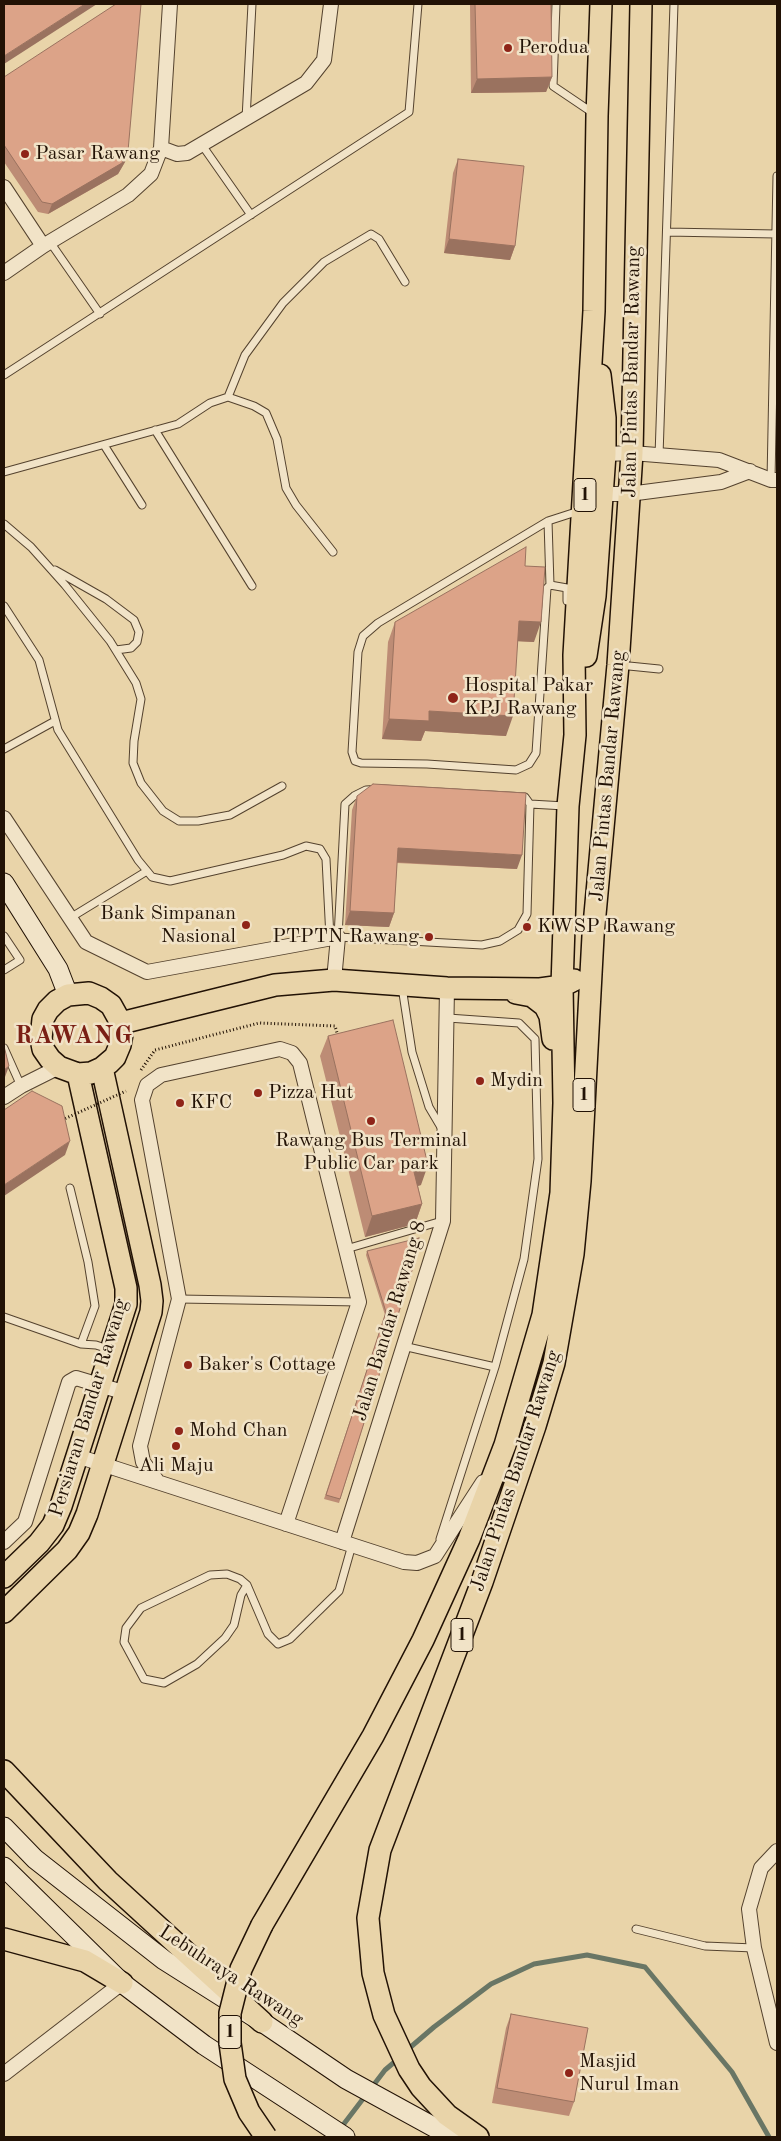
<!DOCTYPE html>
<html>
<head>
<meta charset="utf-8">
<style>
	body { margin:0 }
	#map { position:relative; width:781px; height:2141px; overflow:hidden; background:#e9d4a9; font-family:"Old Standard TT",serif }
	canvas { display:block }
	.frame { position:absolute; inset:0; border:5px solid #221205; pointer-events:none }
</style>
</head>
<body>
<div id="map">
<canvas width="781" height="2141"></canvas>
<div class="frame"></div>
</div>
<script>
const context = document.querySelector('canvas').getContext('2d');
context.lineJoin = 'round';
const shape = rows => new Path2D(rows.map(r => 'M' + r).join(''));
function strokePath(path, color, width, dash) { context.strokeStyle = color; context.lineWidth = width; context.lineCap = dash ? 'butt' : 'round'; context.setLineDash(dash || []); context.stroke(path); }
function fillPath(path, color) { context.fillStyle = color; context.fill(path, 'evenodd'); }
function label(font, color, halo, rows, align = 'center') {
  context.font = font + ' "Old Standard TT",serif'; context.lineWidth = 5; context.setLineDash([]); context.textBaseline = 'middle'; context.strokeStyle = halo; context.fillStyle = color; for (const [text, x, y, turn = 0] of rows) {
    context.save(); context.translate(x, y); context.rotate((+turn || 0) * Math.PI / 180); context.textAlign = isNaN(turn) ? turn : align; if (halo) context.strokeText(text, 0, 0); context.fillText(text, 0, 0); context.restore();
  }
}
const stream = shape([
	[406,2051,434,2027,491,1984,534,1964,587,1955,645,1967,732,2072,769,2137],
	[340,2129,385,2070,398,2059]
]);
const path = shape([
	[141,1070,155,1050,259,1023,335,1026,338,1036]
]);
const lane = shape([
	[556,4,553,86,593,113],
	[246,119,252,4],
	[202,145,251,215],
	[667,232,776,234],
	[50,242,100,314],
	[4,375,409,112,418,4],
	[228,397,245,355,283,303,324,262,371,234,379,239,405,282],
	[155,430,252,586],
	[104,445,142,505],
	[659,456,674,4],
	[4,472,178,424,210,403,228,397,254,406,266,413,277,439,286,488,296,505,333,552],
	[771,480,777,176],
	[548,521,550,585],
	[4,524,31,547,65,585,110,641,136,683,141,699,134,741,133,763,141,783,163,811,179,821,198,821,230,815,282,786],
	[55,570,106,599,134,620,139,632,137,642,131,648,116,650],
	[567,601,567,588,550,585,547,588,536,753,529,764,516,770,427,764,361,763,355,761,352,752,358,652,363,636,378,623,548,521,579,511],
	[4,606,39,660,58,730,138,860,152,877,170,881,283,855,306,846,320,849,326,859,330,938],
	[619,665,659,669],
	[4,749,55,721],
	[383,789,525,797,530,804,527,914,518,930,500,941,482,945,338,937,345,804,354,796,366,790,383,789],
	[530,804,565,806],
	[70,918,147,871],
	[4,936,20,960,4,970],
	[402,987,412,1052,429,1107,442,1129],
	[4,1048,21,1086],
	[70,1188,88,1262,95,1306,81,1344],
	[346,1249,442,1221],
	[179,1299,359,1302],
	[4,1317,81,1344,96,1345,108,1349],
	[403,1346,495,1367],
	[440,1539,495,1367,524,1259,538,1159,535,1039,519,1023,448,1018],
	[247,1585,241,1595,234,1625,225,1638,197,1664,164,1683,144,1679,124,1642,126,1628,141,1608,210,1575,227,1574,240,1579,247,1585,268,1634,278,1644,290,1639,339,1591,352,1545],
	[636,1929,705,1946,754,1948]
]);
const street = shape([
	[161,148,177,154,187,153,306,83,324,60,331,4],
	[4,187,43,246],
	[4,273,43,246,128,195,151,174,161,148,170,4],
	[605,454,632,453,719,460,771,480,777,480],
	[603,494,629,494,721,482,750,471],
	[4,818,86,942,147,972,338,937,334,980],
	[4,1097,21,1086,59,1067],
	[77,1456,404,1562,417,1563,435,1556,483,1482],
	[158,1482,143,1462,140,1446,179,1299,142,1100,147,1085,161,1075,280,1049,292,1053,300,1063,359,1302,286,1524],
	[4,1542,25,1522,69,1382,76,1378,126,1393],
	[342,1542,443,1221,447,988],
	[777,1851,761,1868,749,1909,754,1948,777,2043],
	[4,2074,122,1983]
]);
const secondary = shape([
	[4,883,58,969,68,995],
	[4,1827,35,1859,164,1960,262,2022,346,2079,452,2137],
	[4,1867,122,1983,204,2045,345,2137]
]);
const primary = shape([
	[586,656,595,596,605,454,605,418,600,375],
	[516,993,532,996,545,1006,550,1016,553,1039],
	[121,1023,275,985,334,980,447,988,540,989,562,986,574,980],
	[4,1577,39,1543,53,1525,61,1506,126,1304,126,1288,78,1074],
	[4,1612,67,1550,79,1533,87,1514,151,1312,152,1301,150,1285,102,1068,109,1063,115,1057,120,1045,122,1034,121,1023,111,1005,101,998,89,993,68,995,57,1001,48,1010,43,1019,41,1039,43,1049,50,1059,59,1067,78,1074,91,1073,102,1068,115,1057],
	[4,1771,108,1881,262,2022],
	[262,1925,373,1736,423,1640,469,1539,505,1445,543,1315,561,1193,564,1103,562,986,568,806,575,735,574,655,594,311,597,116,601,4],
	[4,1939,85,1961,122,1983],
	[478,2137,447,2115,421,2087,409,2069,384,2015,373,1973,368,1918,380,1850,482,1582,535,1426,554,1363,573,1254,580,1181,593,936,618,665,632,453,641,4]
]);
const pathBridge = shape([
	[62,1120,126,1091]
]);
const primaryBridge = shape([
	[262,1925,241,1969,230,2013,230,2043,235,2079,249,2112,266,2137]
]);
const wall = shape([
	[470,4,551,4,552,77,546,92,471,93],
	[4,77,125,162,118,174,48,214,38,212,4,162],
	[458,159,515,246,510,260,444,253,453,173],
	[525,566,534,642,518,641,506,736,425,731,421,741,382,739,388,642,395,622],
	[357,796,517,869,397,863,394,913,389,927,345,925,352,810],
	[328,1036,421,1185,418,1186,422,1204,415,1224,365,1237,320,1056],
	[367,1251,415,1261,339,1503,324,1499,385,1315,366,1255],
	[511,2014,574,2102,569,2116,492,2103,506,2028]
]);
const shadedWall = shape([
	[85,4,97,4,4,64,4,56],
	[552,77,546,92,471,93,477,79],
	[128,151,125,162,118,174,48,214,52,204],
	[449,239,515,246,510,260,444,253],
	[519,621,541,622,534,642,512,641],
	[429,711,513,716,506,736,425,731,421,741,382,739,389,719],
	[398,848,522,855,517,869,393,862],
	[350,911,394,913,389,927,345,925],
	[9,1066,5,1077,4,1078,4,1070],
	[70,1141,65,1155,4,1196,4,1185],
	[428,1165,421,1185,406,1189,413,1168],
	[422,1204,415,1224,365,1237,372,1216]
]);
const building = shape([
	[4,4,85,4,4,56,4,4],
	[116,4,141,4,128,151,122,163,52,204,42,202,4,145,4,77,116,4],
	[475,4,551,4,552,77,477,79,475,4],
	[458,159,524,166,515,246,449,239,458,159],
	[526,547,525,566,545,567,541,622,519,621,513,716,429,711,429,721,389,719,395,622,526,547],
	[373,784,526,793,522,855,398,848,394,913,350,911,357,796,373,784],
	[393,1020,428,1165,413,1168,422,1204,372,1216,328,1036,393,1020],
	[4,1046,9,1066,4,1070,4,1046],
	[32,1091,62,1106,70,1141,4,1185,4,1110,32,1091],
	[419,1238,415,1261,340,1499,326,1495,386,1312,367,1251,419,1238],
	[511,2014,588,2028,574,2102,497,2088,511,2014]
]);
const markers = [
	[508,48,5,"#8f2418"],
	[25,154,5,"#8f2418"],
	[453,698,6,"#8f2418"],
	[246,925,5,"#8f2418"],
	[527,927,5,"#8f2418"],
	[429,937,5,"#8f2418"],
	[480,1081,5,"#8f2418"],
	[258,1093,5,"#8f2418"],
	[180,1103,5,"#8f2418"],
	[371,1121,5,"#8f2418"],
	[188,1365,5,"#8f2418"],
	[179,1431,5,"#8f2418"],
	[176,1446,5,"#8f2418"],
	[569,2073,5,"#8f2418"]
];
const shields = [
	[585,495,22],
	[584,1095,22],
	[462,1635,22],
	[230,2032,22]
];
const shieldNames = [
	["1",585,495],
	["1",584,1095],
	["1",462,1635],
	["1",230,2032]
];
const poiNames = [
	["Perodua",518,48],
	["Pasar Rawang",35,154],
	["Hospital Pakar",464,686],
	["KPJ Rawang",464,709],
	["Bank Simpanan",236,914,"right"],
	["Nasional",236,937,"right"],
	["KWSP Rawang",537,927],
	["PTPTN Rawang",419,937,"right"],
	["Mydin",490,1081],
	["Pizza Hut",268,1093],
	["KFC",190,1103],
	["Rawang Bus Terminal",371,1141,"center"],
	["Public Car park",371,1164,"center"],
	["Baker's Cottage",198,1365],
	["Mohd Chan",189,1431],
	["Ali Maju",176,1466,"center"],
	["Masjid",579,2062],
	["Nurul Iman",579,2085]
];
const streetNames = [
	["Jalan Pintas Bandar Rawang",632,372,-89],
	["Jalan Pintas Bandar Rawang",608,776,-85],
	["Jalan Bandar Rawang 8",390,1321,-73],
	["Persiaran Bandar Rawang",89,1408,-73],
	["Jalan Pintas Bandar Rawang",516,1471,-72],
	["Lebuhraya Rawang",231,1976,33]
];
const districtNames = [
	["RAWANG",74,1036]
];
strokePath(stream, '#697665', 5);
strokePath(lane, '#54422e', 9);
strokePath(street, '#54422e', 16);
strokePath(secondary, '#221205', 21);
strokePath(primary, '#221205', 24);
strokePath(path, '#221205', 3, [1, 2.5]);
strokePath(lane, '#f1e3c7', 7);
strokePath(street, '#f1e3c7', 14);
strokePath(secondary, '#f1e3c7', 19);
strokePath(primary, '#e9d4a9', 21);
strokePath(primaryBridge, '#221205', 24, []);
strokePath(pathBridge, '#221205', 3, [1, 2.5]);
strokePath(primaryBridge, '#e9d4a9', 21);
fillPath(wall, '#bd8c75');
fillPath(shadedWall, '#9a725f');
fillPath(building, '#dca388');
strokePath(building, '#9a725f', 1);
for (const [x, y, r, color] of markers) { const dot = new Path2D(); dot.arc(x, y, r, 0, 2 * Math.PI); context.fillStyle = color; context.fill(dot); strokePath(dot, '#f1e3c7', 2); }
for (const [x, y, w] of shields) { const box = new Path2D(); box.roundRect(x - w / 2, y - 16.5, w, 33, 4); context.fillStyle = '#f1e3c7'; context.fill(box); strokePath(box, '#221205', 1); }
label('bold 19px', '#221205', null, shieldNames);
label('20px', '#221205', '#f1e3c7', poiNames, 'left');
label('20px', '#221205', '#f1e3c7', streetNames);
context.letterSpacing = '1px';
label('bold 25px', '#7a1f14', '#f1e3c7', districtNames);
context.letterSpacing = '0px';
</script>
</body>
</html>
